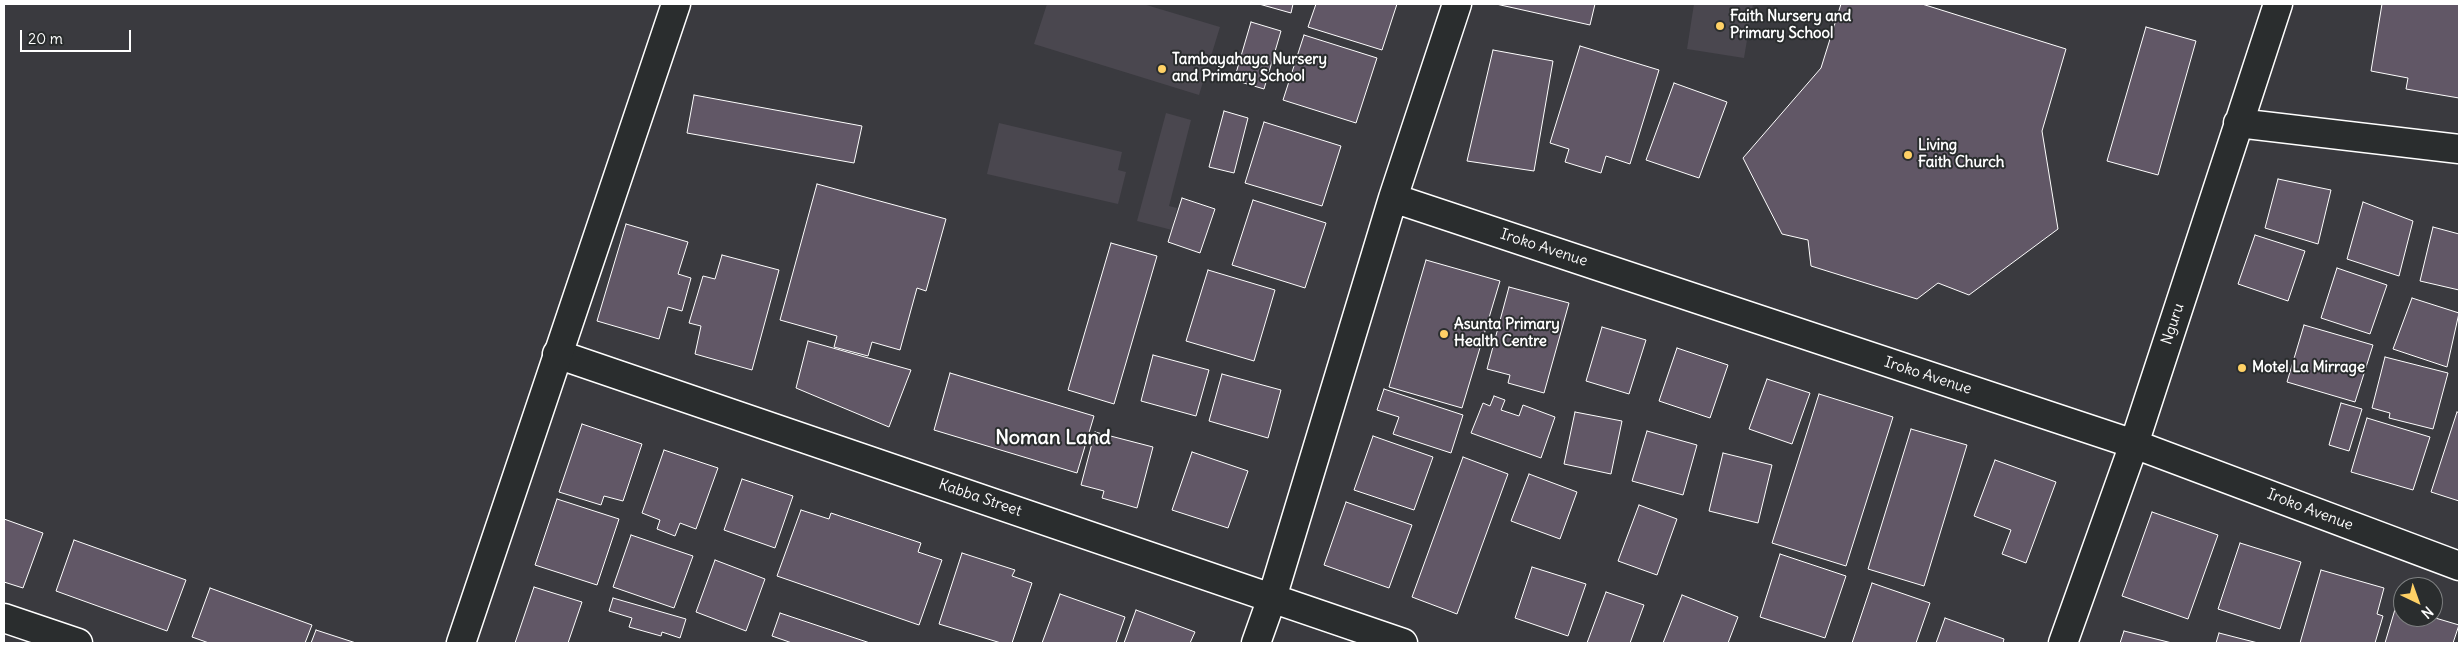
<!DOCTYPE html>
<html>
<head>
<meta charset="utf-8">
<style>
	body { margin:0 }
	#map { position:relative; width:2463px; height:647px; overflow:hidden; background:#3a3a3f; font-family:Delius,sans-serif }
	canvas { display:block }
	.frame { position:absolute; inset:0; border:5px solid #fff; pointer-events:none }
	.north { position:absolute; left:2393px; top:577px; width:50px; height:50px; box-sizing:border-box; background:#2a2d2e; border:1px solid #7f8182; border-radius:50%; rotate:138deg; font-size:14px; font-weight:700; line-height:20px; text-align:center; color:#fff }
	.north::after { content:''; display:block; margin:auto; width:18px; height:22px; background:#ffd166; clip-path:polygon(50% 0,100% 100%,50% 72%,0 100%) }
	.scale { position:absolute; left:20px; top:30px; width:111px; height:22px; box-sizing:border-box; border:2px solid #fff; border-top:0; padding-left:6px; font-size:15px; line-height:18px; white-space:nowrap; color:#fff; -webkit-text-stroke:4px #2a2d2e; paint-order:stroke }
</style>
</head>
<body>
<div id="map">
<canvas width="2463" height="647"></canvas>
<div class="frame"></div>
<div class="north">N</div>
<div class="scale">20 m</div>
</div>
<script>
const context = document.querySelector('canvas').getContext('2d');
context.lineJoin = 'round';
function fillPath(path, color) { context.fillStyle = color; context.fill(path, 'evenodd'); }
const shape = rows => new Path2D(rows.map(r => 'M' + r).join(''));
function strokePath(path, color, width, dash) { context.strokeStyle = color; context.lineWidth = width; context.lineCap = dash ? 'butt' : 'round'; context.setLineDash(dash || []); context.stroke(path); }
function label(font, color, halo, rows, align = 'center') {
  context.font = font + ' Delius,sans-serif'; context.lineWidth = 4; context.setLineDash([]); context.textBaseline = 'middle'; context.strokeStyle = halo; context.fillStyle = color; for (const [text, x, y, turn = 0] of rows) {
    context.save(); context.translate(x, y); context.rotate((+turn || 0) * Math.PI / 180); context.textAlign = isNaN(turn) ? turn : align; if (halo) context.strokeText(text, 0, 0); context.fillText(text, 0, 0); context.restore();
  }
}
const built = shape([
	[1047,4,1143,4,1220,27,1199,95,1034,44],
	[1694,4,1753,4,1744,58,1687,49],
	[1166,113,1191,120,1169,206,1177,208,1172,230,1137,221],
	[999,123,1122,152,1118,170,1126,172,1118,204,987,174]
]);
const building = shape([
	[1259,4,1293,4,1291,13,1259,4],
	[1316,4,1397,4,1382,50,1308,27,1316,4],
	[1496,4,1595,4,1590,25,1496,4],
	[1841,4,1922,4,2066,49,2042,131,2058,229,1969,295,1938,283,1917,299,1811,266,1808,240,1782,234,1743,158,1821,68,1841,4],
	[2382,4,2459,4,2459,98,2406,89,2408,78,2371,71,2382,4],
	[1251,22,1281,31,1264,89,1234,80,1251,22],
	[2146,27,2196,41,2158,175,2107,161,2146,27],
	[1304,35,1377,58,1356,123,1283,100,1304,35],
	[1580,46,1659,70,1630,164,1606,156,1601,173,1565,162,1569,149,1550,143,1580,46],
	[1493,50,1553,61,1534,171,1467,161,1493,50],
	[1674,83,1727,102,1699,178,1646,160,1674,83],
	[694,95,862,126,854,163,687,133,694,95],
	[1224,111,1248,118,1234,173,1209,167,1224,111],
	[1264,122,1341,146,1322,206,1245,183,1264,122],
	[2278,179,2331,190,2318,244,2265,228,2278,179],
	[817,184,946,219,926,291,917,288,900,350,872,342,868,356,834,347,837,336,780,320,817,184],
	[1182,198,1215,209,1200,253,1168,242,1182,198],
	[1253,200,1326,223,1305,288,1232,265,1253,200],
	[2363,202,2413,221,2399,276,2347,259,2363,202],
	[626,224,688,242,678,274,691,278,682,311,668,307,659,339,597,321,626,224],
	[2433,227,2459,234,2459,290,2420,281,2433,227],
	[2255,235,2305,251,2288,301,2238,284,2255,235],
	[1111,243,1157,256,1114,404,1068,390,1111,243],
	[722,255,779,270,752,370,695,354,701,326,689,323,703,276,715,279,722,255],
	[1426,260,1500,281,1462,408,1389,387,1426,260],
	[2337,268,2387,285,2370,334,2321,318,2337,268],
	[1208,270,1275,290,1254,361,1186,341,1208,270],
	[1509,287,1569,303,1544,393,1508,383,1510,375,1487,369,1509,287],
	[2412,298,2459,313,2447,367,2393,349,2412,298],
	[2304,325,2373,345,2355,402,2287,382,2304,325],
	[1602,327,1646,340,1629,394,1586,381,1602,327],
	[808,341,911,370,889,427,796,388,808,341],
	[1677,348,1728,365,1710,418,1659,401,1677,348],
	[1153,355,1209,370,1196,416,1141,401,1153,355],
	[2385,357,2448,373,2433,429,2389,418,2390,413,2372,408,2385,357],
	[950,373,1094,416,1077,473,934,430,950,373],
	[1222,374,1281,390,1268,438,1209,421,1222,374],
	[1767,379,1810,393,1792,444,1749,429,1767,379],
	[1384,389,1463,415,1451,453,1393,434,1399,417,1377,410,1384,389],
	[1819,394,1893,417,1846,566,1772,543,1819,394],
	[1494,396,1505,400,1501,410,1519,416,1523,405,1555,417,1541,458,1471,433,1483,403,1490,406,1494,396],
	[2341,403,2362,409,2349,451,2329,445,2341,403],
	[1575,412,1622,421,1611,474,1564,464,1575,412],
	[2457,412,2459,413,2459,501,2431,492,2457,412],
	[2367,418,2430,437,2413,490,2351,472,2367,418],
	[582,424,642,444,623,501,604,496,601,505,559,492,582,424],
	[1911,429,1967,445,1924,586,1868,569,1911,429],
	[1647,431,1697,445,1683,495,1632,481,1647,431],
	[1095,432,1153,447,1137,508,1102,498,1104,491,1081,485,1095,432],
	[1373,436,1433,457,1414,510,1354,490,1373,436],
	[664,450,718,468,696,529,680,523,675,536,657,529,660,520,642,513,664,450],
	[1192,452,1248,471,1228,528,1172,510,1192,452],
	[1723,453,1772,465,1758,523,1709,511,1723,453],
	[1463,457,1508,474,1457,614,1412,597,1463,457],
	[1995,460,2056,482,2026,563,2002,554,2011,530,1974,516,1995,460],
	[1529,474,1577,492,1560,539,1511,521,1529,474],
	[742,479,793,496,775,548,724,530,742,479],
	[557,499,619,519,597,585,535,565,557,499],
	[1346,502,1412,525,1389,588,1324,565,1346,502],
	[1639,505,1677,519,1657,575,1618,561,1639,505],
	[801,510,829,519,831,513,921,543,918,552,942,560,919,625,777,576,801,510],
	[2152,512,2218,535,2188,619,2122,596,2152,512],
	[4,519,43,533,23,588,4,582,4,519],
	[631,535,693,556,674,608,613,587,631,535],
	[74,540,186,580,167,631,56,591,74,540],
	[2240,543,2301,562,2280,629,2218,609,2240,543],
	[962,553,1015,570,1012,576,1032,583,1012,643,1001,643,939,624,962,553],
	[1780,554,1846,576,1825,638,1760,617,1780,554],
	[715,560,765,579,746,631,696,612,715,560],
	[1532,567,1586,584,1568,636,1515,618,1532,567],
	[2321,570,2384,588,2377,614,2383,616,2375,643,2300,643,2321,570],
	[1872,583,1930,603,1916,643,1852,643,1872,583],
	[534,587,582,602,568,643,515,643,534,587],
	[210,588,312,625,305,643,209,643,192,637,210,588],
	[1606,592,1644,605,1630,643,1587,643,1606,592],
	[1060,594,1125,617,1116,643,1042,643,1060,594],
	[1682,595,1738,617,1728,643,1663,643,1682,595],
	[613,598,686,619,680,638,662,632,661,636,629,627,632,618,609,611,613,598],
	[2396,606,2403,608,2403,617,2432,617,2459,625,2453,643,2385,643,2396,606],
	[1136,610,1195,632,1190,643,1124,643,1136,610],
	[780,613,870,643,792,643,772,636,780,613],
	[1945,618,2004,639,2003,643,1936,643,1945,618],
	[316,630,356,643,311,643,316,630],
	[2124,631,2172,643,2120,643,2124,631],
	[2219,633,2258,643,2216,643,2219,633]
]);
const street = shape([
	[2238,123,2459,149],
	[1393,198,2134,444,2459,566],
	[557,354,1403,643],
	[4,618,78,643],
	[1256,643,1272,598,1393,198,1457,4],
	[2063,643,2134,444,2278,4]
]);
const secondary = shape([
	[461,643,676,4]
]);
const markers = [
	[1720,26,5,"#ffd166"],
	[1162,69,5,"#ffd166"],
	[1908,155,5,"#ffd166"],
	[1444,334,5,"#ffd166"],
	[2242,368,5,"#ffd166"]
];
const poiNames = [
	["Faith Nursery and",1730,17],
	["Primary School",1730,34],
	["Tambayahaya Nursery",1172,60],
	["and Primary School",1172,77],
	["Living",1918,146],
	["Faith Church",1918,163],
	["Asunta Primary",1454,325],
	["Health Centre",1454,342],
	["Motel La Mirrage",2252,368]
];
const streetNames = [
	["Iroko Avenue",1544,248,18],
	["Nguru",2173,324,-72],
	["Iroko Avenue",1928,376,18],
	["Kabba Street",980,498,19],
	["Iroko Avenue",2310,510,21]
];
const districtNames = [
	["Noman Land",1053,438]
];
fillPath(built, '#4a474f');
fillPath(building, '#615766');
strokePath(building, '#fff', 1);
strokePath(street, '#fff', 31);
strokePath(secondary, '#fff', 31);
strokePath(street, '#2a2d2e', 28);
strokePath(secondary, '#2a2d2e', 28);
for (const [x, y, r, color] of markers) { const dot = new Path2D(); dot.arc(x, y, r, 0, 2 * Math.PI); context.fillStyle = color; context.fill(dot); strokePath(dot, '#2a2d2e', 2); }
label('bold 15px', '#fff', '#2a2d2e', poiNames, 'left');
label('15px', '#fff', '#2a2d2e', streetNames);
label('bold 20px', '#fff', '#2a2d2e', districtNames);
</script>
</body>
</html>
